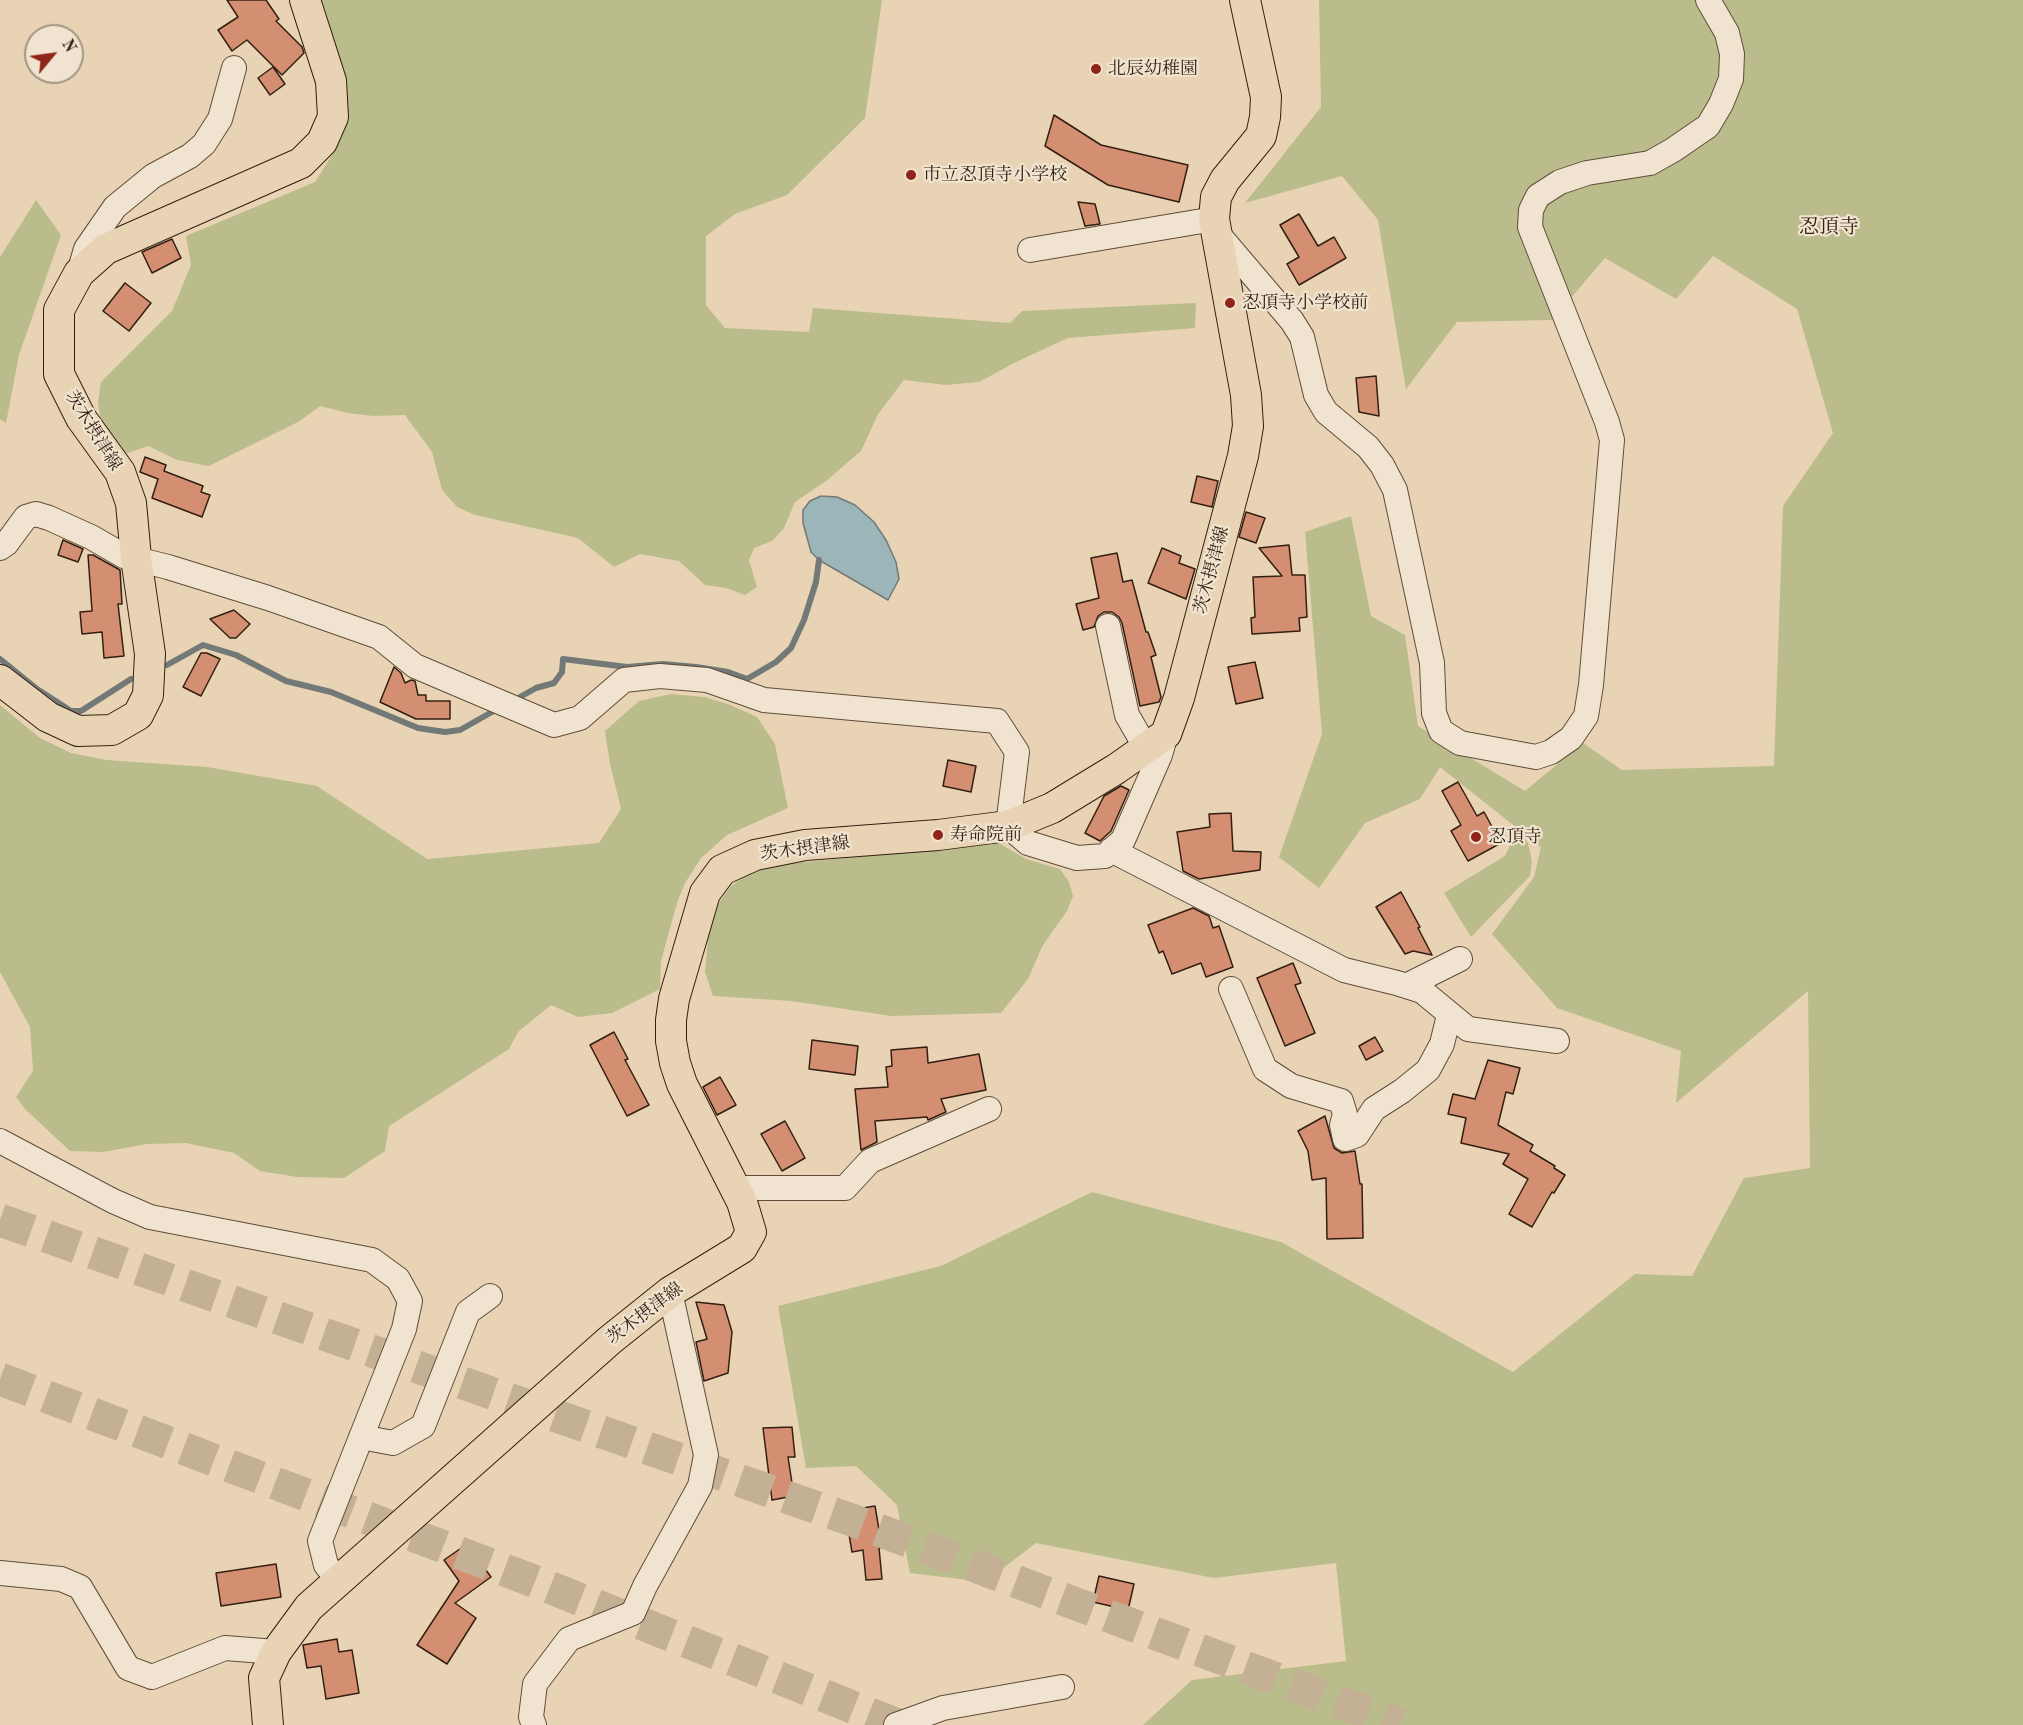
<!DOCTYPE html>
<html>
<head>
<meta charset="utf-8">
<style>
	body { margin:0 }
	#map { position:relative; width:2023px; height:1725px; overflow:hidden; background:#e8d4b5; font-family:"Old Standard TT",serif }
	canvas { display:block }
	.north { position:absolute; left:24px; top:24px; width:60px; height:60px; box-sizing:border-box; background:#f0e3cf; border:2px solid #a49583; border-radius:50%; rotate:61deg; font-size:16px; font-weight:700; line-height:24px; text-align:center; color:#331f11 }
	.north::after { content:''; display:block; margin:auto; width:21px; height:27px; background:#8f2418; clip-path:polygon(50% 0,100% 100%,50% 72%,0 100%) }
</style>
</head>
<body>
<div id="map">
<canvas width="2023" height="1725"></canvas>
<div class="north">N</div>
</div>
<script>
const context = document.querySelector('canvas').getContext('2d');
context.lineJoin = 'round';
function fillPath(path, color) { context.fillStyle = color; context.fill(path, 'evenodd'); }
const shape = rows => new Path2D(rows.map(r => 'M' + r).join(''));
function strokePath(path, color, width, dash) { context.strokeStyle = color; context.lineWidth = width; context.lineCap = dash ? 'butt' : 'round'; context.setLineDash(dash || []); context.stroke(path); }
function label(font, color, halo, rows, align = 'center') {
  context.font = font + ' "Old Standard TT","Noto Serif JP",serif'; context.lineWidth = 4.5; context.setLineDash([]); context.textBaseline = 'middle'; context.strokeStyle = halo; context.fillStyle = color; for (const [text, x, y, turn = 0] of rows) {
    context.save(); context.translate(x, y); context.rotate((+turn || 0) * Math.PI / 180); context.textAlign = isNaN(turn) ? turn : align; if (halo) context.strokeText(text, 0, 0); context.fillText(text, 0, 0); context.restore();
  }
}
const green = shape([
	[318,0,882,0,865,118,787,195,735,214,706,236,706,305,725,328,809,332,813,308,1010,323,1022,311,1196,303,1195,328,1068,338,1016,362,979,382,946,385,904,380,878,414,861,451,826,481,795,502,784,528,772,541,754,548,749,560,757,587,745,595,726,588,705,585,679,561,640,554,614,567,578,538,475,515,457,507,442,490,432,452,405,415,373,416,348,413,320,406,300,421,209,466,177,460,148,446,125,454,101,423,98,402,101,382,172,311,191,265,186,236,315,182,334,152,345,117],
	[1319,0,2023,0,2023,1725,1143,1725,1192,1680,1346,1661,1336,1563,1214,1578,1036,1543,985,1582,910,1573,897,1505,856,1466,806,1468,778,1306,941,1266,1092,1192,1281,1242,1513,1372,1635,1274,1692,1276,1744,1178,1810,1168,1808,991,1676,1103,1681,1051,1557,1008,1492,934,1534,877,1541,847,1440,767,1420,799,1365,823,1319,888,1279,857,1322,734,1305,532,1351,516,1371,616,1405,635,1418,726,1525,791,1583,743,1622,770,1774,766,1783,506,1833,433,1797,309,1713,256,1676,299,1605,258,1552,320,1457,322,1406,389,1378,220,1342,176,1245,203,1321,107],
	[36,200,61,235,19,355,6,423,0,419,0,257],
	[671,694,704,697,728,704,757,717,775,744,788,808,727,835,701,858,685,883,677,903,661,961,660,989,612,1013,578,1017,551,1005,518,1032,509,1049,389,1126,385,1151,344,1178,297,1177,260,1171,234,1153,186,1143,147,1144,103,1152,70,1151,25,1109,16,1097,33,1071,30,1027,0,972,0,705,40,738,71,753,107,760,207,767,317,786,427,859,599,843,621,809,610,764,605,731,639,701],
	[1517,830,1528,843,1532,861,1530,876,1471,937,1444,893,1505,856],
	[999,843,1026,859,1060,869,1069,882,1073,896,1067,911,1043,945,1028,979,1001,1013,891,1016,791,1001,713,996,705,972,709,927,715,908,731,886,746,875,764,866]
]);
const water = shape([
	[821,496,837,497,855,505,874,522,886,540,896,562,899,579,888,600,819,560,811,552,803,523,803,510,810,501,821,496]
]);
const stream = shape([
	[0,659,37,689,71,711,81,711,131,679],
	[167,665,203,645,236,655,286,681,331,692,418,728,445,732,460,730,499,708],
	[513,701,536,688,554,683,562,672,563,659,627,667,663,664,696,667,728,672,747,679,776,662,791,648,804,620,816,582,819,560]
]);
const building = shape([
	[227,0,266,0,279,19,276,21,302,47,304,53,282,75,247,40,232,51,218,30,238,17,227,0],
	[273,67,285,84,270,95,258,78,273,67],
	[1054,115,1101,145,1188,165,1179,202,1108,185,1045,146,1054,115],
	[1078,202,1095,204,1100,224,1085,226,1078,202],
	[1299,214,1318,246,1334,237,1346,258,1299,285,1287,264,1299,257,1280,225,1299,214],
	[172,239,181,258,152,273,142,252,172,239],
	[125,283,151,303,129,331,103,311,125,283],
	[1376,376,1379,416,1359,412,1356,378,1376,376],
	[145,457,166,465,164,471,203,486,201,492,210,495,202,517,152,498,158,479,140,472,145,457],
	[1197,476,1218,481,1212,507,1191,502,1197,476],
	[1246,512,1265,518,1256,543,1239,537,1246,512],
	[63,540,83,549,78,562,58,555,63,540],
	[1289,545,1292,575,1305,575,1307,617,1299,618,1300,631,1252,634,1251,618,1255,617,1253,577,1282,576,1259,548,1289,545],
	[1162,548,1181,556,1179,563,1195,569,1186,599,1148,583,1162,548],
	[1117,553,1123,582,1132,580,1146,632,1148,632,1156,655,1151,657,1161,697,1159,702,1140,706,1122,623,1119,617,1112,612,1104,612,1098,616,1094,627,1083,630,1076,604,1099,598,1091,558,1117,553],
	[88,555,93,555,120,570,122,604,118,604,124,656,104,658,102,632,82,634,80,612,92,611,88,555],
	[234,610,250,624,236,638,230,638,210,619,234,610],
	[201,653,207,653,220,659,201,696,183,687,201,653],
	[1255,662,1263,698,1236,704,1228,667,1255,662],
	[394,667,401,673,405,683,411,680,415,681,418,695,426,695,426,701,450,701,450,719,416,719,380,702,394,667],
	[948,760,976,766,971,792,943,786,948,760],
	[1458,782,1477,816,1484,812,1501,843,1468,861,1451,831,1461,825,1442,791,1458,782],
	[1121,786,1129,790,1111,831,1100,841,1085,833,1104,796,1121,786],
	[1231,813,1233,851,1261,852,1260,870,1199,879,1183,871,1177,832,1210,827,1209,814,1231,813],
	[1401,892,1420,927,1418,928,1432,955,1413,951,1405,954,1376,907,1401,892],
	[1193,908,1209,916,1213,928,1219,926,1233,967,1206,977,1201,963,1172,974,1163,951,1159,953,1148,925,1193,908],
	[1293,963,1301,983,1295,985,1315,1033,1285,1046,1257,978,1293,963],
	[614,1032,628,1059,625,1060,649,1105,627,1116,590,1045,614,1032],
	[1375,1037,1383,1051,1366,1060,1359,1046,1375,1037],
	[812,1040,858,1046,855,1075,809,1069,812,1040],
	[927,1047,928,1063,979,1054,986,1090,941,1099,946,1112,928,1120,927,1117,875,1121,877,1142,861,1150,855,1089,888,1087,886,1067,892,1066,891,1050,927,1047],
	[1488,1060,1520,1068,1513,1094,1506,1092,1498,1125,1533,1145,1530,1151,1555,1166,1554,1168,1565,1175,1554,1193,1552,1192,1532,1227,1509,1214,1528,1179,1503,1164,1509,1154,1461,1143,1466,1118,1448,1114,1453,1094,1475,1099,1488,1060],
	[720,1077,736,1105,717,1115,703,1087,720,1077],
	[1325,1116,1334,1148,1342,1153,1355,1151,1360,1184,1362,1184,1363,1238,1327,1239,1326,1178,1312,1180,1308,1151,1298,1131,1325,1116],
	[785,1121,805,1158,782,1171,761,1134,785,1121],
	[696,1302,724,1305,732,1332,728,1373,704,1381,696,1342,707,1339,696,1302],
	[792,1427,795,1457,788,1457,794,1496,772,1500,763,1428,792,1427],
	[875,1506,882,1547,879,1548,882,1579,866,1580,863,1550,852,1552,845,1511,875,1506],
	[467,1544,491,1577,455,1603,476,1618,447,1664,417,1645,459,1581,444,1560,467,1544],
	[276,1564,281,1597,221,1606,216,1573,276,1564],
	[1099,1576,1134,1584,1128,1610,1093,1602,1099,1576],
	[337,1639,339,1652,352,1650,359,1693,326,1699,321,1666,307,1668,303,1645,337,1639]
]);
const highwayTunnel = shape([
	[0,1220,849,1519,1400,1725],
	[0,1379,531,1580,898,1725]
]);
const minor = shape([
	[1218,234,1292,321,1302,337,1316,395,1326,412,1368,447,1382,465,1395,490,1432,663,1434,713,1441,731,1460,743,1536,757,1551,752,1571,738,1586,716,1591,685,1612,440,1607,422,1530,227,1531,210,1538,196,1560,182,1587,173,1650,163,1673,150,1708,126,1721,104,1731,79,1732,54,1727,33,1708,0],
	[1030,250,1214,219],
	[79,273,86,249,115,207,153,176,190,156,204,144,220,119,234,68],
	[0,548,6,544,26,517,36,514,49,518,91,537,124,556,168,567,268,598,379,637,415,666,554,725,580,718,624,680,660,676,707,680,764,700,997,721,1017,752,1008,826,1028,843,1077,858,1105,856,1123,840,1160,755,1166,734],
	[1108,626,1127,715,1146,748],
	[1111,850,1344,970,1397,983,1422,991,1468,1029,1557,1041],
	[1406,986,1460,959],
	[1231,989,1265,1069,1291,1086,1341,1101,1345,1114,1342,1125,1345,1139,1357,1135,1374,1109,1402,1091,1428,1070,1442,1044,1449,1015],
	[0,1141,113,1201,150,1217,372,1260,398,1279,410,1301,404,1329,320,1541,326,1565,339,1581],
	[734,1188,845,1188,870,1161,989,1109],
	[361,1437,393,1443,423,1426,468,1312,490,1296],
	[0,1573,61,1579,80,1587,128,1668,152,1677,225,1648,276,1652],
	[534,1725,531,1717,535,1684,569,1639,633,1613,645,1586,700,1486,706,1455,670,1292],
	[896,1725,943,1708,1062,1687]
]);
const major = shape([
	[0,680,48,717,78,731,112,730,138,715,148,695,150,654,136,558,131,503,120,472,81,418,59,374,59,310,79,273,106,249,301,163,322,142,333,117,331,81,305,0],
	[268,1725,264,1678,276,1652,309,1607,610,1340,670,1292,742,1248,751,1232,742,1202,682,1084,675,1063,671,1041,671,1020,674,999,705,893,722,870,755,855,805,845,938,835,1008,826,1052,808,1116,769,1166,734,1179,698,1243,456,1248,426,1246,395,1214,219,1216,197,1225,180,1261,136,1265,117,1266,97,1245,0]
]);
const markers = [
	[1096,69,6,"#8f2418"],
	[911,175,6,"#8f2418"],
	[1230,303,6,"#8f2418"],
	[938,835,6,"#8f2418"],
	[1476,837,6,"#8f2418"]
];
const poiNames = [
	["北辰幼稚園",1108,69],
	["市立忍頂寺小学校",923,175],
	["忍頂寺小学校前",1242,303],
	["寿命院前",950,835],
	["忍頂寺",1488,837]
];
const streetNames = [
	["茨木摂津線",93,431,58],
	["茨木摂津線",1212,570,-75],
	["茨木摂津線",805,849,-8],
	["茨木摂津線",645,1314,-37]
];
const neighbourhoodNames = [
	["忍頂寺",1829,228]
];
fillPath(green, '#babc8b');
fillPath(water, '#9cb5b9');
strokePath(water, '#727976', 1.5);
strokePath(stream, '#727976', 6);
fillPath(building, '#d48e72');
strokePath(building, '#331f11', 1.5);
strokePath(highwayTunnel, '#c4b094', 33, [33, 16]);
strokePath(minor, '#604c3a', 26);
strokePath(major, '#331f11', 32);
strokePath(minor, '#f0e3cf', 24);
strokePath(major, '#e8d4b5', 30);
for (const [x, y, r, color] of markers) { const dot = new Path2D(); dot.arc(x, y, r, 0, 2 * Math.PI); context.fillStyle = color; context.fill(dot); strokePath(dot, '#f0e3cf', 2); }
label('18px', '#331f11', '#f0e3cf', poiNames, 'left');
label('18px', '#331f11', '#f0e3cf', streetNames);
label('20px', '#331f11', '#f0e3cf', neighbourhoodNames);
</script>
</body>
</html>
